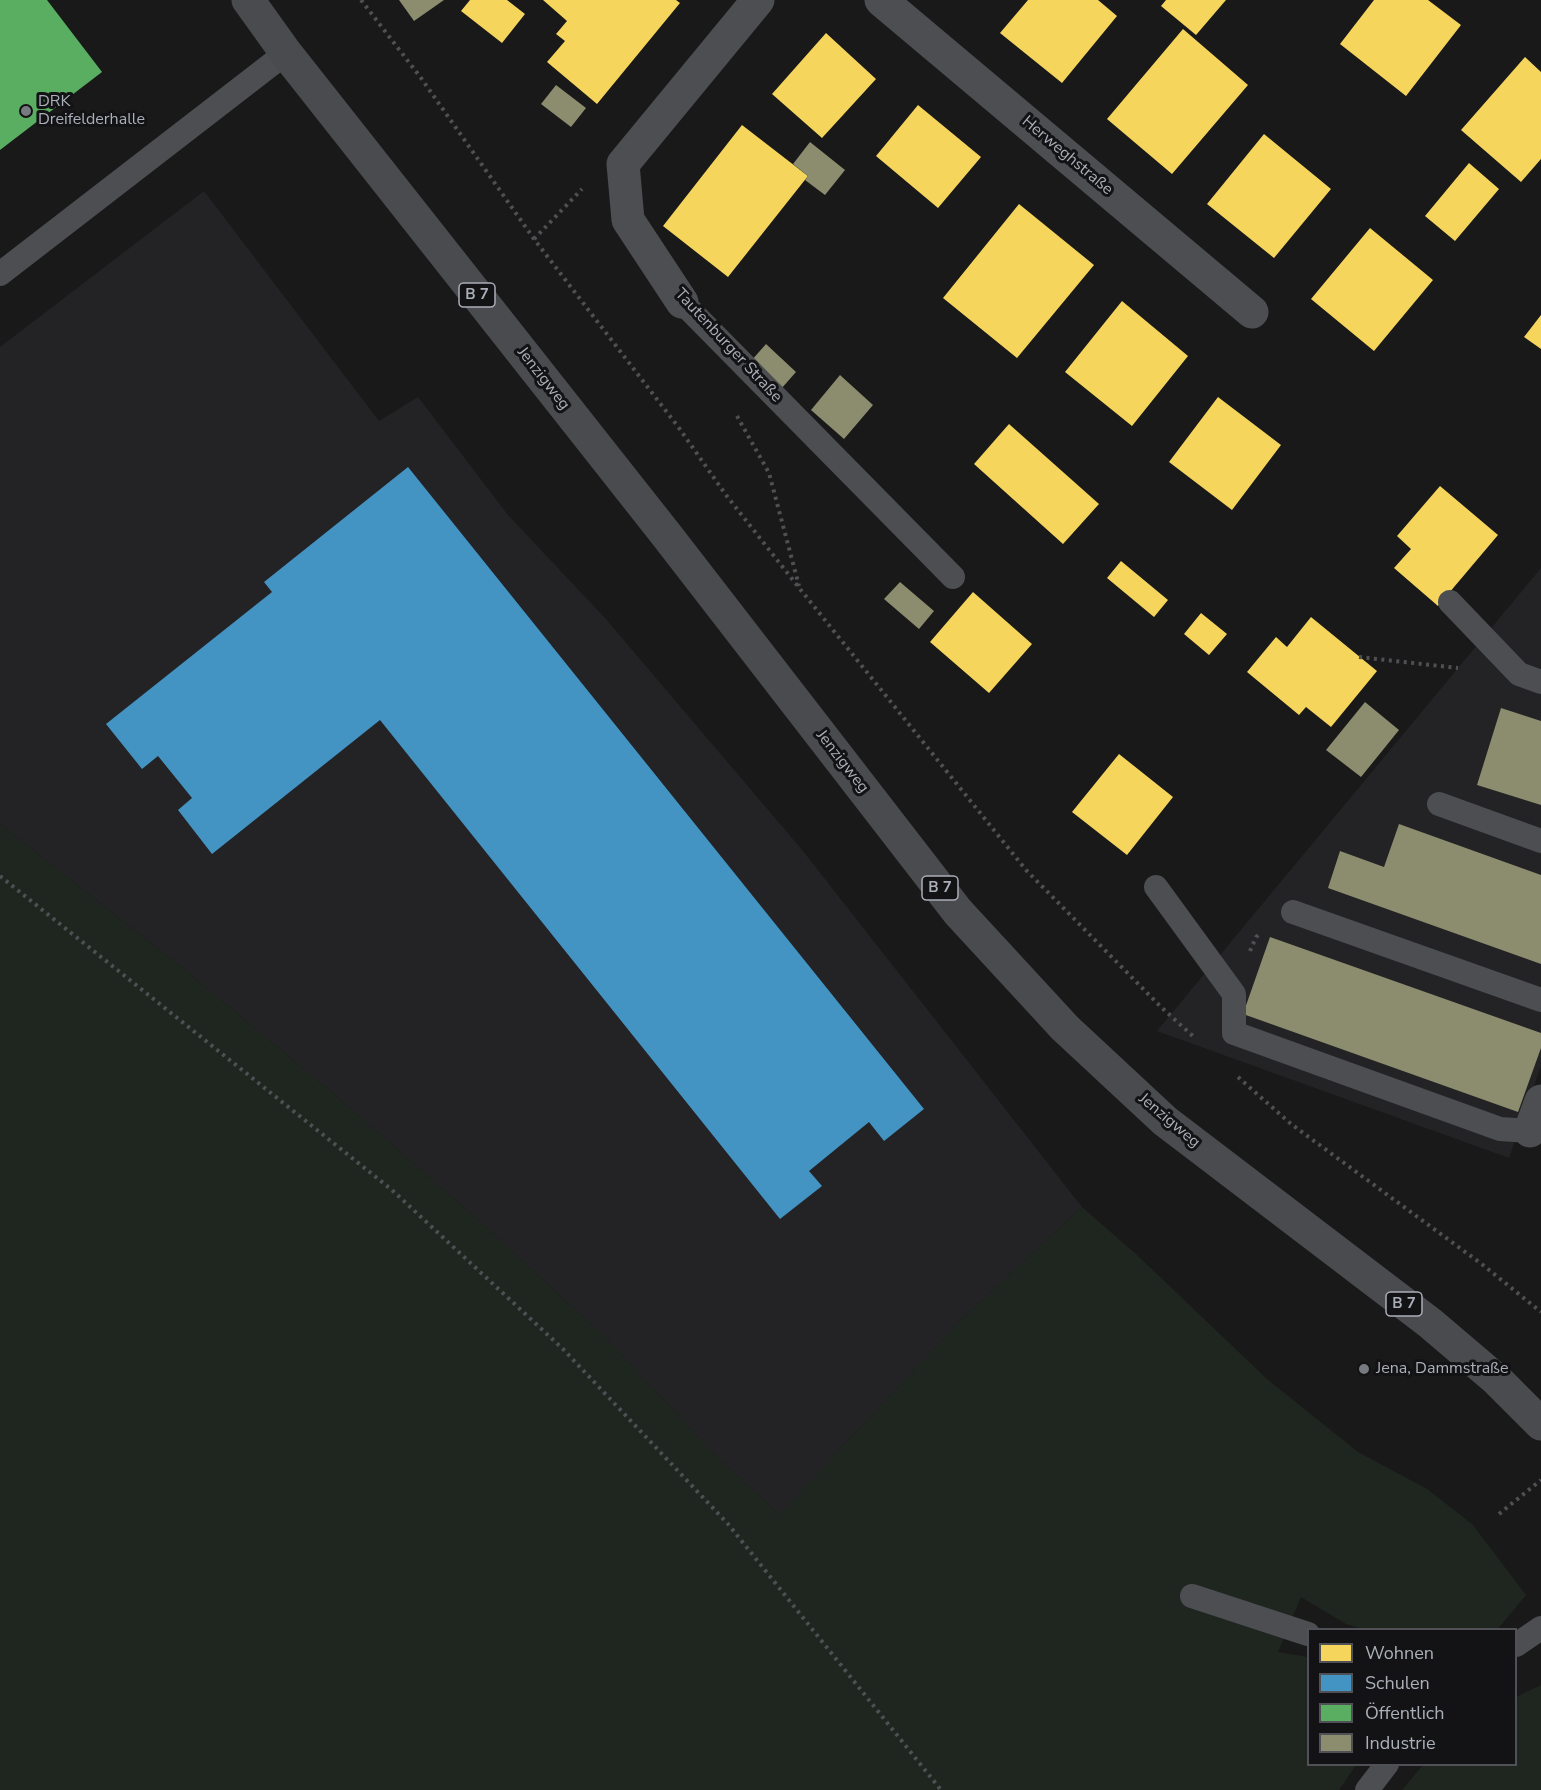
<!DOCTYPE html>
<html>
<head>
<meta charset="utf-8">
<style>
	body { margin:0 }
	#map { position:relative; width:1541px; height:1790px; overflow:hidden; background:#191919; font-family:"Nunito Sans",sans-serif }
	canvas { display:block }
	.legend { position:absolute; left:1307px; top:1628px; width:210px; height:138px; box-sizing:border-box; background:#131315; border:2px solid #505157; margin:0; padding:8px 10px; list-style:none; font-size:18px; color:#abafb9 }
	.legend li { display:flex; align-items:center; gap:12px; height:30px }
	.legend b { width:30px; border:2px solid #505157 }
</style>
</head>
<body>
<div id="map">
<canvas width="1541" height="1790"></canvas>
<ul class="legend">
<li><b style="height:16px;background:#f6d55c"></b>Wohnen</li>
<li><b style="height:16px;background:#4393c3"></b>Schulen</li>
<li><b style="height:16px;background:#5aae61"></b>Öffentlich</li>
<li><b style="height:16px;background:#8c8c6e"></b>Industrie</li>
</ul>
</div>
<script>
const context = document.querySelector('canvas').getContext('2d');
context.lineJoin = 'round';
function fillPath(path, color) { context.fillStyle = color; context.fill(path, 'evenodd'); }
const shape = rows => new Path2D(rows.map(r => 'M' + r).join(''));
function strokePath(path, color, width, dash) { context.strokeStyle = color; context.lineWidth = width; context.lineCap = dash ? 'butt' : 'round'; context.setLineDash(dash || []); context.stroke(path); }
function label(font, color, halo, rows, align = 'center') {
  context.font = font + ' "Nunito Sans",sans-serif'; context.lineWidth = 6; context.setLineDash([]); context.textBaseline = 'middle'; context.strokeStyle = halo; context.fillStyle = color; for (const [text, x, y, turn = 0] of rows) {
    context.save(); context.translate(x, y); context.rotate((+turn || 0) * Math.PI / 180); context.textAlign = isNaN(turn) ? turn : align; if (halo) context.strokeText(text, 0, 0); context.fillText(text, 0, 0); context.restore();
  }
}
const built = shape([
	[204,191,379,421,418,397,508,515,605,618,803,851,1082,1207,962,1319,838,1451,781,1516,714,1454,607,1339,475,1217,342,1101,186,971,0,824,0,347],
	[1541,568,1541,1066,1509,1158,1157,1031]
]);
const green = shape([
	[0,824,186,971,342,1101,475,1217,607,1339,714,1454,780,1515,838,1451,962,1319,1082,1207,1137,1255,1267,1379,1358,1452,1427,1489,1472,1524,1526,1595,1497,1630,1363,1629,1346,1624,1301,1597,1278,1652,1308,1657,1308,1764,1356,1765,1339,1790,0,1790],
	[1541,1685,1541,1790,1402,1790,1423,1765,1516,1764,1516,1697]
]);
const homes = shape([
	[470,0,507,0,525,14,502,43,461,11],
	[543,0,676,0,680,3,597,104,547,62,565,41,556,34,567,21],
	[1028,0,1098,0,1117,16,1062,83,1000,33],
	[1166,0,1226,0,1196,35,1161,6],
	[1374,0,1428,0,1461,25,1406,96,1340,44],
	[1183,29,1248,85,1172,174,1107,119],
	[826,33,876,79,822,138,772,94],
	[1525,57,1541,72,1541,159,1521,182,1461,130],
	[918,105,981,157,938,208,876,156],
	[742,125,808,176,728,277,663,226],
	[1264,134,1331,189,1274,258,1207,204],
	[1469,163,1499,189,1455,241,1425,216],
	[1019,204,1094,265,1017,358,943,298],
	[1370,228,1433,280,1374,351,1311,299],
	[1122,301,1188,356,1132,426,1065,372],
	[1541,315,1541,349,1524,337],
	[1218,397,1281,445,1232,510,1169,462],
	[1009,424,1099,504,1063,544,974,464],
	[1440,486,1498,535,1438,606,1394,568,1411,549,1397,536],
	[1121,561,1168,600,1154,617,1107,578],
	[973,592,1032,644,989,693,930,642],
	[1201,613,1227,634,1209,655,1184,634],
	[1311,617,1377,671,1331,727,1306,707,1299,715,1247,672,1276,637,1287,647],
	[1119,754,1173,797,1127,855,1072,812]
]);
const schools = shape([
	[408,467,924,1109,884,1141,869,1122,809,1171,822,1186,780,1219,380,720,212,854,178,810,192,798,158,756,142,769,106,724,272,592,264,582]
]);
const public = shape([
	[0,0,47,0,102,72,0,150]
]);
const industry = shape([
	[399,0,444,0,414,21],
	[556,85,586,108,571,127,541,104],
	[810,142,845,170,825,195,805,180,808,176,793,164],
	[766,344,796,372,781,389,751,361],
	[840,375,873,405,844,439,811,410],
	[900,582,934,611,919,629,884,599],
	[1365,702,1399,730,1361,777,1326,750],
	[1501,708,1541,721,1541,805,1477,785],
	[1399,824,1541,875,1541,964,1328,888,1340,851,1384,867],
	[1270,937,1541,1033,1541,1048,1518,1112,1243,1014]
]);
const path = shape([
	[361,0,421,78,534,239,679,428,726,495,800,589,1026,870,1161,1007,1195,1038],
	[534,239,582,189],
	[737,416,769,473,799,586],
	[1359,657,1458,668],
	[0,876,392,1190,563,1349,728,1524,941,1790],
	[1250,951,1256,937,1261,933],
	[1238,1077,1291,1124,1483,1265,1541,1312],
	[1499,1514,1541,1480]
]);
const service = shape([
	[0,274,286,53],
	[682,302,953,577],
	[1450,602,1519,674,1541,682],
	[1439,804,1541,841],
	[1156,887,1234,994,1234,1033,1500,1129,1530,1131],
	[1293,912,1541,1000],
	[1192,1596,1308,1634],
	[1516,1645,1541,1628],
	[1367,1790,1387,1764]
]);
const minor = shape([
	[881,0,1252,312],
	[682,302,628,220,623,164,758,0],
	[1530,1131,1541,1101]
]);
const primary = shape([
	[248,0,286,53,668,537,958,912,1065,1028,1165,1121,1430,1323,1497,1380,1541,1424]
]);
const markers = [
	[26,111,6,"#787a81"],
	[1364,1369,6,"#787a81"]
];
const shields = [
	[477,295,36],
	[940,888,36],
	[1404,1304,36]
];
const shieldNames = [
	["B 7",477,295],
	["B 7",940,888],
	["B 7",1404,1304]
];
const poiNames = [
	["DRK",38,102],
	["Dreifelderhalle",38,120],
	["Jena, Dammstraße",1376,1369]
];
const streetNames = [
	["Herweghstraße",1067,156,40],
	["Tautenburger Straße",728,346,47],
	["Jenzigweg",543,379,52],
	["Jenzigweg",842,762,52],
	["Jenzigweg",1169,1121,40]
];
fillPath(built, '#232325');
fillPath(green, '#1f2620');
fillPath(homes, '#f6d55c');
fillPath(schools, '#4393c3');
fillPath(public, '#5aae61');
fillPath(industry, '#8c8c6e');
strokePath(path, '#4f5053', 4, [3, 4.5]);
strokePath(service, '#4d4e52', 24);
strokePath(minor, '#4d4e52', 33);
strokePath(primary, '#4a4b4e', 33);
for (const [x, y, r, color] of markers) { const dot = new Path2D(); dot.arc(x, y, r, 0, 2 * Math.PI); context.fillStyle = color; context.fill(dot); strokePath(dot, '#131315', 2); }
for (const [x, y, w] of shields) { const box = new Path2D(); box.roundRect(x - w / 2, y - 12, w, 24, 4.5); context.fillStyle = '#131315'; context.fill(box); strokePath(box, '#abafb9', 1.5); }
label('bold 15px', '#abafb9', null, shieldNames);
label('16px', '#abafb9', '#131315', poiNames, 'left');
label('16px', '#abafb9', '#131315', streetNames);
</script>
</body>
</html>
